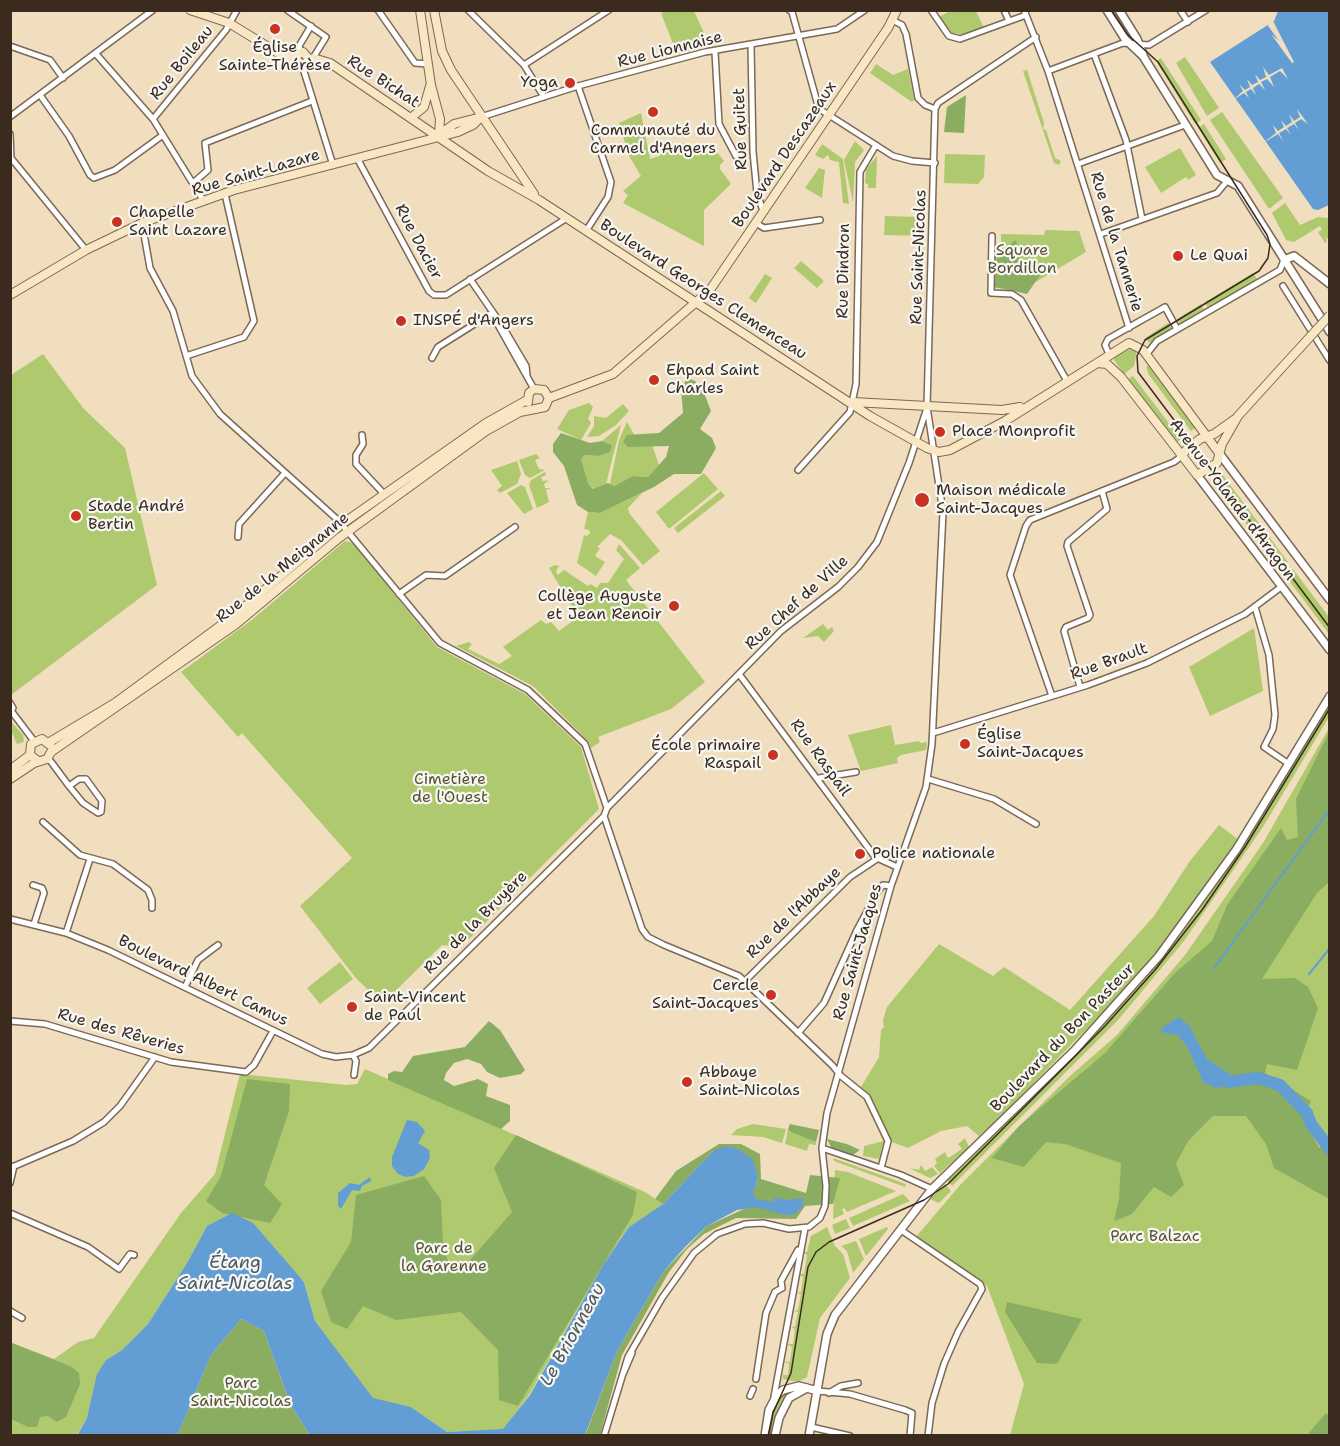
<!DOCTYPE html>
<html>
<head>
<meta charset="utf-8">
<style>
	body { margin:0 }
	#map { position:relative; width:1340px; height:1446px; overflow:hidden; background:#f1debf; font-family:"Shantell Sans",sans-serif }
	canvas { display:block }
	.frame { position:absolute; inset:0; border:12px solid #3b2a1e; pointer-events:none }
</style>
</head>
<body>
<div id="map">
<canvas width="1340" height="1446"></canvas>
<div class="frame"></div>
</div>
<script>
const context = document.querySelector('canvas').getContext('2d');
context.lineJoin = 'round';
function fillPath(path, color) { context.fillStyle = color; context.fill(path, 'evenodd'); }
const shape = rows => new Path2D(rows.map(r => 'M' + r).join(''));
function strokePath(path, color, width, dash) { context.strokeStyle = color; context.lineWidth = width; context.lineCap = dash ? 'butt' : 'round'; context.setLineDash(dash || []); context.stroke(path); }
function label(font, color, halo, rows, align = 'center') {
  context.font = font + ' "Shantell Sans",sans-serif'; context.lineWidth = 4.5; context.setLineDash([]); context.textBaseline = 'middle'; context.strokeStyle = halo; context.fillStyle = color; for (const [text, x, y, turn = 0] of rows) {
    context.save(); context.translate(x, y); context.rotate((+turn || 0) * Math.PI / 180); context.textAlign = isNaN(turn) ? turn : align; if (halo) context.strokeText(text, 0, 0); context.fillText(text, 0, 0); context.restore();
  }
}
const green = shape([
	[669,10,694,11,710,46,677,54,661,13],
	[950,11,976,11,984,28,967,35,952,33,939,17],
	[1185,57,1219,108,1207,116,1176,63],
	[1161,58,1201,120,1195,124,1156,61],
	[876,64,893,75,908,69,914,100,912,102,870,73],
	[1027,70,1044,123,1043,129,1046,130,1055,158,1061,161,1059,165,1054,163,1023,71],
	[1222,112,1283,198,1269,209,1210,120],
	[641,113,650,159,660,156,659,150,685,143,692,148,716,147,716,151,724,161,720,165,720,169,731,184,704,210,704,246,623,203,628,195,623,191,641,176,629,156,619,123],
	[1204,124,1226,159,1220,163,1198,128],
	[855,141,864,150,855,162,853,203,844,160],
	[822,144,843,159,849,204,843,203,839,162,830,160,828,155,823,159,815,155],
	[1180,148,1196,175,1188,180,1186,177,1161,193,1145,167],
	[945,154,985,155,984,177,978,184,944,183],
	[877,156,876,188,868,188,868,184,865,183,866,169],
	[819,168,825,170,822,198,805,188],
	[1285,203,1300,225,1318,217,1328,218,1329,241,1326,237,1327,242,1325,243,1318,232,1322,230,1320,226,1294,242,1286,240,1272,213],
	[885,216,920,217,920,236,884,235],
	[1045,230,1079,231,1086,252,1024,289,993,288,994,256,1001,245,1001,234,1044,235],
	[801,261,824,281,817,288,794,268],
	[1253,273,1257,279,1208,308,1205,302],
	[765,274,772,278,756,303,749,298],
	[1201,304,1204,310,1180,324,1177,319],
	[1168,323,1172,329,1150,343,1145,338],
	[1125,349,1137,350,1134,366,1124,374,1114,360,1115,356],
	[43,354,83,408,125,448,157,585,11,695,11,375],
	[1149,365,1196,427,1191,431,1149,375,1146,367],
	[1133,376,1181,439,1176,443,1128,379],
	[589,403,593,407,588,419,591,423,581,440,557,429,569,410],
	[623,404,629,411,616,425,599,436,587,437,594,426,594,416,606,418],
	[627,422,635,436,627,436,637,446,652,445,659,465,648,477,633,476,614,486,610,484,619,440],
	[621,425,606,484,594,489,588,483,581,459,585,455,598,456,612,445,602,441],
	[536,454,540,458,535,460,539,469,545,470,530,478,525,475,519,460],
	[517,461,521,474,517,484,500,493,497,490,502,486,491,470],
	[545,472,546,475,541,477,543,481,549,480,544,484,545,488,551,488,546,490,549,502,537,508,529,485,531,480],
	[704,473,718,489,669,529,656,512],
	[1222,474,1288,562,1280,568,1213,481],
	[521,485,525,487,533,509,524,514,507,493],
	[721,491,725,496,678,533,674,528],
	[642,493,628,508,629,513,660,551,643,565,621,540,610,534,597,547,600,548,595,556,605,562,596,576,577,563,584,535,587,536,590,533,589,530,584,529,588,512,600,513],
	[345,541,353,543,437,647,525,694,581,747,599,809,461,947,442,945,382,1004,355,977,300,906,352,858,242,733,238,737,181,672,253,619],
	[619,544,640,568,626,580,705,682,671,709,598,737,600,742,591,748,589,742,533,686,456,646,469,642,472,644,468,649,499,664,512,656,503,647,541,620,546,624,551,622,559,631,578,617,549,568,555,565,559,566,556,571,558,575,564,570,588,586,590,584,597,588,600,583,608,583,624,559,616,550],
	[1293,569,1329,617,1329,634,1285,575],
	[823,624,828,630,832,627,834,631,824,642,818,636,803,638],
	[1254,628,1263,691,1210,716,1189,667],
	[1329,705,1329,717,1263,827,1184,941,1119,1019,952,1186,947,1180,1084,1046,1138,987,1180,936,1234,860],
	[10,720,23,735,24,742,17,744,11,730],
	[891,725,895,745,919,741,920,743,927,742,926,750,901,755,897,758,898,763,861,771,848,735],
	[1329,728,1329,1435,1010,1435,1024,1384,987,1286,915,1238,961,1184,1070,1076,1117,1035,1185,955,1263,843],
	[1219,825,1239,840,1167,942,1117,998,1004,1113,979,1136,967,1126,941,1131,908,1148,889,1141,870,1095,861,1087,879,1057,881,1030,884,1027,883,1020,887,1007,939,944,993,976,1004,967,1070,1010,1154,916,1190,861],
	[340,962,353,979,320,1004,307,988],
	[365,1069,645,1192,663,1204,629,1227,603,1265,529,1395,503,1430,447,1432,411,1407,373,1399,315,1321,304,1281,207,1226,187,1263,148,1324,122,1350,106,1360,87,1418,77,1435,11,1436,11,1345,12,1343,54,1359,78,1342,94,1338,181,1213,215,1174,240,1074,346,1085,357,1084],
	[753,1124,786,1129,782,1143,763,1137,731,1135,737,1129],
	[788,1129,816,1142,816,1145,809,1144,807,1151,785,1144],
	[965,1138,969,1147,940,1173,934,1166,937,1163,935,1159,945,1152,948,1158,962,1149,958,1144],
	[884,1141,879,1159,863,1156,864,1146],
	[833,1158,906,1184,905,1187,834,1161],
	[921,1165,925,1171,932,1167,938,1174,930,1178,909,1168,919,1170],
	[835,1170,848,1172,896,1191,847,1212,844,1208,842,1209,844,1214,833,1219],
	[945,1184,951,1191,939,1203,930,1199],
	[903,1194,910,1201,853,1226,849,1218],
	[846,1219,850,1228,835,1234,832,1225],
	[827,1227,835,1246,843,1254,850,1278,820,1318,807,1377,798,1382,783,1379,783,1375,788,1375,789,1364,784,1361,790,1362,792,1347,787,1344,793,1344,795,1329,790,1326,795,1327,798,1312,793,1311,798,1310,801,1294,796,1293,801,1292,803,1277,799,1274,804,1274,807,1255,803,1252,807,1252,811,1236],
	[887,1227,888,1229,866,1256,859,1239],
	[856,1241,864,1259,853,1273,847,1251,841,1246],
	[789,1392,778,1414,773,1435,766,1436,771,1412,780,1397]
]);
const forest = shape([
	[966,95,964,133,944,132,947,107],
	[1016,240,1021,264,1047,265,1027,294,995,287,997,255],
	[687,378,695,381,703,390,711,411,700,429,712,438,716,448,701,474,674,474,654,487,600,513,588,512,577,505,564,466,553,452,553,444,561,433,590,443,602,441,612,445,610,452,598,456,585,455,581,459,588,483,593,489,608,483,614,486,633,476,648,477,666,457,669,446,628,447,623,442,627,435,659,433,683,413,681,389],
	[1329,732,1329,882,1317,893,1262,979,1295,978,1308,987,1318,1008,1297,1070,1267,1064,1265,1073,1311,1101,1303,1117,1319,1148,1329,1139,1329,1199,1274,1168,1266,1144,1246,1116,1213,1116,1188,1141,1176,1164,1184,1185,1171,1197,1154,1187,1132,1214,1114,1221,1119,1199,1121,1163,1065,1144,1046,1142,1024,1167,992,1158,1019,1126,1105,1053,1175,973,1212,941,1227,905,1281,828,1287,840,1298,837,1296,799],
	[489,1021,500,1030,525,1070,521,1074,500,1078,487,1072,481,1064,467,1059,454,1063,446,1073,444,1080,454,1086,478,1079,488,1084,486,1096,510,1105,510,1121,501,1129,388,1080,388,1074,394,1071,402,1072,413,1056,465,1047],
	[247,1079,290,1084,289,1111,264,1185,282,1204,270,1223,222,1213,206,1201,221,1176],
	[790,1124,819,1130,816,1142,791,1132,788,1129],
	[516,1135,637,1192,633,1215,518,1406,499,1400,498,1350,461,1312,396,1320,363,1306,347,1329,331,1322,321,1291,351,1242,356,1195,424,1176,441,1200,443,1242,449,1266,464,1267,512,1212,494,1168],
	[827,1139,847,1144,860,1150,853,1155,832,1149],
	[719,1144,741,1144,760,1154,761,1179,806,1193,810,1175,840,1178,833,1204,805,1206,796,1219,736,1218,704,1234,687,1249,669,1272,622,1355,600,1435,585,1436,617,1351,663,1272,707,1226,748,1207,758,1178,713,1151,663,1204,655,1199,676,1171],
	[1007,1302,1082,1319,1057,1364,1037,1363,1005,1312],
	[241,1319,264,1331,291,1406,310,1435,172,1436,179,1432,211,1355],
	[12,1343,72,1367,79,1373,80,1384,66,1417,57,1422,48,1416,40,1417,37,1427,28,1427,11,1419],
	[1326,1413,1329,1416,1329,1435,1307,1435]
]);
const water = shape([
	[1278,11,1329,11,1329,205,1318,210,1313,209,1210,62,1274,21],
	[1179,1017,1190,1027,1207,1059,1234,1077,1226,1086,1216,1088,1203,1082,1188,1048,1178,1035,1160,1032,1163,1027],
	[407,1120,417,1122,425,1131,418,1143,429,1150,430,1158,424,1169,414,1176,406,1177,398,1174,392,1166,392,1157],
	[726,1146,738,1149,753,1160,758,1178,753,1193,756,1199,773,1202,775,1197,786,1200,804,1198,802,1209,798,1210,796,1214,786,1215,756,1207,737,1210,707,1226,686,1246,663,1272,617,1351,585,1435,310,1435,291,1406,264,1331,241,1319,211,1355,179,1432,172,1436,77,1436,87,1418,97,1374,106,1360,122,1350,148,1324,187,1263,207,1226,232,1213,253,1223,304,1282,315,1321,373,1398,411,1407,447,1432,503,1429,530,1395,603,1265,629,1227,663,1204,713,1151],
	[370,1177,371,1181,362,1186,360,1191,352,1190,341,1209,338,1206,338,1193,350,1183,359,1185]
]);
const pier = shape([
	[1272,19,1294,62,1292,63,1271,34,1279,41,1266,23],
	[1263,67,1269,75,1282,68,1288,79,1280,71,1270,77,1274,87,1267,79,1261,82,1265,90,1259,84,1253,88,1256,95,1251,89,1246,92,1249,98,1244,93,1233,100,1243,91,1239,84,1245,90,1250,87,1247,79,1252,85,1258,82,1255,74,1260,80,1266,77],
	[1297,109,1308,124,1301,119,1295,123,1299,130,1294,124,1287,128,1291,135,1286,129,1279,133,1283,141,1278,134,1263,143,1276,133,1273,125,1278,131,1284,127,1281,120,1286,126,1292,122,1289,114,1294,121,1300,117]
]);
const stream = shape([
	[1214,968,1330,809],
	[1309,974,1330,948]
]);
const river = shape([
	[1216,1077,1228,1082,1258,1078,1280,1085,1307,1113,1311,1124,1330,1149]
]);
const minor = shape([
	[287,10,326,37,313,58],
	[378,10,415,63,427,64],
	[468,10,524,65,544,97],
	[789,10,792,12,817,102,821,110,893,156,912,161,935,163],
	[931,10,949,36,960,39,1026,15],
	[1004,10,1009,21],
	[1024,10,1048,71,1129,328],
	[1180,10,1188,22],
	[892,20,902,25,906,34,918,98,925,105,935,109],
	[751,45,753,152,757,193,763,211],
	[10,46,50,60,63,78],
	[301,52,299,46,311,26],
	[715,52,719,124,736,156],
	[96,54,153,119,203,200],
	[1094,54,1126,140,1142,219],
	[302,65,333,165],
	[524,65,609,10],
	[1048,71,1123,43,1149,45,1206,10],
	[578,86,611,182,608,197,586,231],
	[40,95,69,136,90,175,94,178,115,170,163,135],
	[935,109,938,103,1036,37],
	[11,116,153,10],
	[481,117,578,86,705,52,837,29,865,10],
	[153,119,226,30,237,10],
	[10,134,11,158,86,250],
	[357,158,429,291,434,295,446,295,567,218],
	[1078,164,1185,125],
	[193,183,208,170,205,143,312,101],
	[142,223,150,268,173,311,192,376,220,414,339,521,440,643,528,690,585,744,607,808],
	[756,223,764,228,820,220],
	[1101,234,1217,193,1227,181],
	[992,236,991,293,1012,294,1021,300,1067,381],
	[470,279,503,327,526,366,527,376],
	[1283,286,1330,361],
	[497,323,534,389],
	[1109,354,1105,345,1108,339,1165,307,1177,329],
	[1146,355,1157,341,1280,270,1284,260],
	[186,356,244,337,254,321,225,194],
	[432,358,438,347,492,313],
	[362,435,363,444,356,455,356,464,385,495],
	[798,470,850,412,856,384,860,172,876,145],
	[238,537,239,524,285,473],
	[399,594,426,575,445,576,515,527],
	[1255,607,1269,655,1275,715,1273,729,1264,747,1289,764],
	[739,674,875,857,897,867],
	[1080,687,1064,631,1066,627,1088,618,1090,615,1067,546,1068,542,1107,509,1102,491],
	[1052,696,1010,575,1026,526,1030,520,1174,462,1182,456],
	[10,703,13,708,10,713],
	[12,712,34,741],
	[933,733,1088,685,1147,663,1245,614,1281,587],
	[48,758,52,763,69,786,83,803,98,813,101,812,102,801,86,779,79,779,69,786],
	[819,778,856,772],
	[928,779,994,799,1036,824],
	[604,816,642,929,648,937,662,944],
	[43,822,80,855,113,864,148,890,152,900,152,908],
	[33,885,42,888,44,893,34,924],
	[10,919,66,933,108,950,322,1054,336,1057,353,1055,369,1048,604,816,607,808,781,631,838,587,858,567,877,542,909,463,927,408],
	[66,933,90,859],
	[664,945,739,976,832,1065,841,1076,867,1097,888,1141,881,1168],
	[745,981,850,877,877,859],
	[185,987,198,960,218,945],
	[10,1021,45,1024,171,1062,246,1072,254,1065,273,1031],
	[798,1033,824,1003,857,930,878,891,883,885,891,886],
	[353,1055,356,1061,354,1075],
	[822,1148,901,1175,932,1189],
	[10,1168,73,1141,104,1122,120,1106,155,1057],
	[10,1183,14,1166],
	[10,1213,88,1247,119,1269,130,1254,134,1255],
	[901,1230,980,1284,982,1289,958,1332,944,1364,932,1403,928,1436],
	[782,1288,781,1281,798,1250],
	[10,1311,22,1318],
	[623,1374,632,1353],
	[756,1379,766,1313,775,1292,782,1288],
	[818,1391,850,1394,905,1410,912,1413,910,1436],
	[829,1393,841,1386,858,1383],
	[750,1396,753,1389],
	[774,1397,805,1228],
	[811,1427,850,1436],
	[604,1436,628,1357,662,1298,694,1253,717,1234,745,1224,763,1223,789,1229,809,1227,820,1218,825,1206,826,1186,822,1148,827,1113,891,886,926,787,932,744,943,512,927,407,935,109]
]);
const tertiary = shape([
	[1107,10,1125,39,1143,56,1217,175,1238,186,1330,332],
	[1119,10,1137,39,1143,54],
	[1284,260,1294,256,1330,284],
	[1219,453,1330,600],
	[1197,475,1330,650],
	[765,1436,769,1410,777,1395,783,1390,799,1386,818,1391],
	[775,1436,779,1418,789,1398,807,1388],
	[809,1436,827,1334,835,1315,932,1189,1074,1051,1159,956,1236,850,1330,696]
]);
const secondary = shape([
	[190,10,229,23,283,56,296,59],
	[420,10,431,85,440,119,439,135],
	[434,10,442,51,451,70,534,194],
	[296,59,302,65,313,58,330,63,488,171,539,200,870,416,927,448,939,452,950,450,1005,421,1129,343,1143,350,1219,453],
	[296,59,298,54,303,52,309,59],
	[412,117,424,107,430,86],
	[440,134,454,124,481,117],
	[10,295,86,250,142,223,234,190,458,132,473,125,481,117],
	[1097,363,1107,364,1121,377,1197,475,1217,463,1222,444,1238,416,1277,373],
	[549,398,613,374,710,290,888,28,897,10],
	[528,402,529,393,534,389,544,390,549,398],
	[853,402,1002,410,1020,407],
	[1182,456,1186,450,1200,439,1214,434,1235,419],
	[48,743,115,703,235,615,342,524,486,423,527,400],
	[38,761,30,755,31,744,42,739,50,745],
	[10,770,30,755],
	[10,779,34,763,47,759,51,752,235,625,339,538,486,431,520,412,545,407,549,398]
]);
const tram = shape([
	[1111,10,1127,34,1158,62,1267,235,1270,244,1268,258,1259,271,1145,340,1137,356,1138,372,1330,628],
	[768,1436,773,1413,791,1373,808,1267,816,1252,829,1242,924,1200,948,1184,1105,1026,1155,970,1202,910,1245,847,1330,708]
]);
const secondaryBridge = shape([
	[1277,373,1330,315]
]);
const markers = [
	[275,29,6,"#c8321e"],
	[570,83,6,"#c8321e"],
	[653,112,6,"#c8321e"],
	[117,222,6,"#c8321e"],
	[1178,256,6,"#c8321e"],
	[401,321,6,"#c8321e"],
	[654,380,6,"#c8321e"],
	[940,432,6,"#c8321e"],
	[922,500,8,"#c8321e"],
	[76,516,6,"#c8321e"],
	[674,606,6,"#c8321e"],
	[965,744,6,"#c8321e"],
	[773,755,6,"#c8321e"],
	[860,854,6,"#c8321e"],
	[771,995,6,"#c8321e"],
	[352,1007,6,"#c8321e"],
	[687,1082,6,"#c8321e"]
];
const poiNames = [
	["Église",275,48,"center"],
	["Sainte-Thérèse",275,66,"center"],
	["Yoga",558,83,"right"],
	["Communauté du",653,131,"center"],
	["Carmel d'Angers",653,149,"center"],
	["Chapelle",129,213],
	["Saint Lazare",129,231],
	["Le Quai",1190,256],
	["INSPÉ d'Angers",413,321],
	["Ehpad Saint",666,371],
	["Charles",666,389],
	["Place Monprofit",952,432],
	["Maison médicale",936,491],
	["Saint-Jacques",936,509],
	["Stade André",88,507],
	["Bertin",88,525],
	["Collège Auguste",662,597,"right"],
	["et Jean Renoir",662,615,"right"],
	["Église",977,735],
	["Saint-Jacques",977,753],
	["École primaire",761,746,"right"],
	["Raspail",761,764,"right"],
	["Police nationale",872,854],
	["Cercle",759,986,"right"],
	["Saint-Jacques",759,1004,"right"],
	["Saint-Vincent",364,998],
	["de Paul",364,1016],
	["Abbaye",699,1073],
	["Saint-Nicolas",699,1091]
];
const streetNames = [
	["Rue Lionnaise",670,50,-14],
	["Rue Boileau",182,63,-51],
	["Rue Bichat",383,82,33],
	["Rue Guitet",741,129,-92],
	["Boulevard Descazeaux",785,155,-56],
	["Rue Saint-Lazare",256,173,-16],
	["Rue Dacier",418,242,62],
	["Rue de la Tannerie",1116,242,73],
	["Rue Saint-Nicolas",919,257,-88],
	["Rue Dindron",844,271,-89],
	["Boulevard Georges Clemenceau",703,290,33],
	["Avenue Yolande d’Aragon",1232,500,53],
	["Rue de la Meignanne",283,568,-39],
	["Rue Chef de Ville",797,603,-42],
	["Rue Brault",1109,662,-20],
	["Rue Raspail",820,758,54],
	["Rue de l'Abbaye",794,913,-44],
	["Rue de la Bruyère",476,923,-45],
	["Rue Saint-Jacques",858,952,-74],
	["Boulevard Albert Camus",203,981,26],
	["Rue des Rêveries",121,1032,16],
	["Boulevard du Bon Pasteur",1063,1038,-46]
];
const parkNames = [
	["Square",1022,251],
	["Bordillon",1022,269],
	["Cimetière",450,780],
	["de l'Ouest",450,798],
	["Parc Balzac",1155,1237],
	["Parc de",444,1249],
	["la Garenne",444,1267],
	["Parc",241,1384],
	["Saint-Nicolas",241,1402]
];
const waterNames = [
	["Étang",235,1263],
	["Saint-Nicolas",235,1284],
	["Le Brionneau",573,1335,-61]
];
fillPath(green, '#afc96e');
fillPath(forest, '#8bad61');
fillPath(water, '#629ed3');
fillPath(pier, '#f1debf');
strokePath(stream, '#629ed3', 2);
strokePath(river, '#629ed3', 12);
strokePath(minor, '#7b6956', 8);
strokePath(tertiary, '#7b6956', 10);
strokePath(secondary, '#7b6956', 10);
strokePath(minor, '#fff', 5);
strokePath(tertiary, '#fff', 7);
strokePath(secondary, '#f9e7c3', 8);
strokePath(tram, '#3b2a1e', 1.5);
strokePath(secondaryBridge, '#7b6956', 10, []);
strokePath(secondaryBridge, '#f9e7c3', 8);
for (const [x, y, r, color] of markers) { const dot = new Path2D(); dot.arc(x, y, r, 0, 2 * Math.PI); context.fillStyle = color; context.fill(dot); strokePath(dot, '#f6f6f2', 2); }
label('16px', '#3b2a1e', '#f6f6f2', poiNames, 'left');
label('16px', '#3b2a1e', '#f6f6f2', streetNames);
label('16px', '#585232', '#f6f6f2', parkNames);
label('italic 18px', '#4b5866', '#f6f6f2', waterNames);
</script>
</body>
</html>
